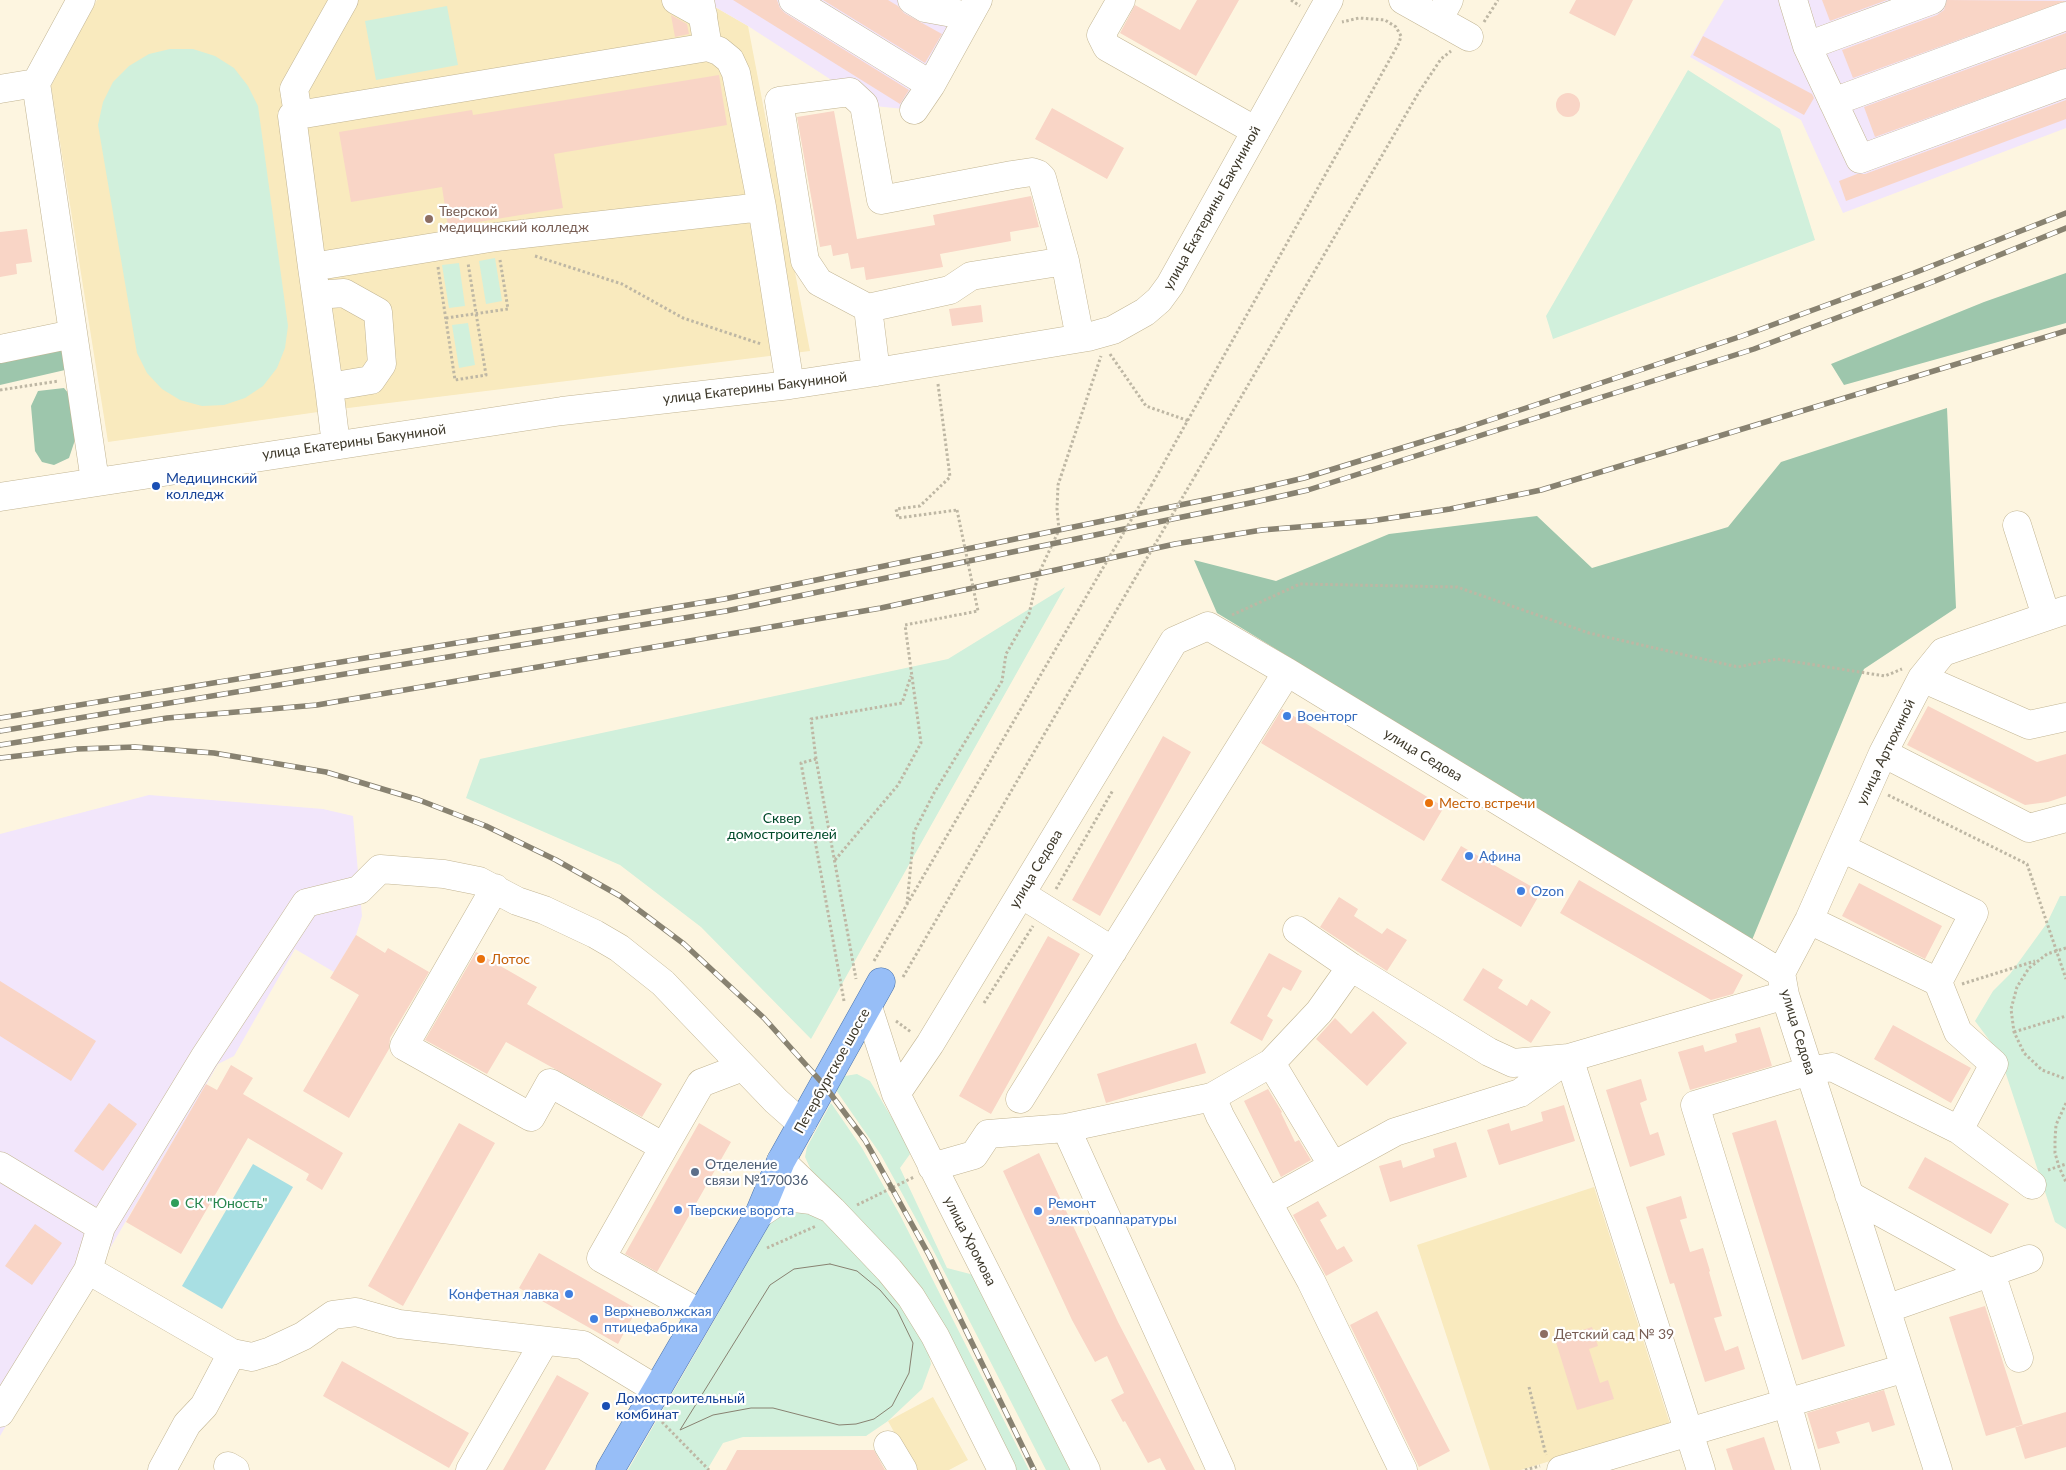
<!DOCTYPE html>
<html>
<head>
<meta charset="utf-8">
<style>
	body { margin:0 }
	canvas { display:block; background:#fdf5e0 }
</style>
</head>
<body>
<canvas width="2066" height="1470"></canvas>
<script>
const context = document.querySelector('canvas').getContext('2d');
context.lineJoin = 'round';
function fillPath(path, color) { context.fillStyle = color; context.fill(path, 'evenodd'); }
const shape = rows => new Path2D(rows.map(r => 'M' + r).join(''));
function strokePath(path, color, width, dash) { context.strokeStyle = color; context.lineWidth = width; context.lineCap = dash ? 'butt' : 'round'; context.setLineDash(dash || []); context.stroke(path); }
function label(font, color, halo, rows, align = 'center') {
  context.font = font + ' Lato,sans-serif'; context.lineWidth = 4.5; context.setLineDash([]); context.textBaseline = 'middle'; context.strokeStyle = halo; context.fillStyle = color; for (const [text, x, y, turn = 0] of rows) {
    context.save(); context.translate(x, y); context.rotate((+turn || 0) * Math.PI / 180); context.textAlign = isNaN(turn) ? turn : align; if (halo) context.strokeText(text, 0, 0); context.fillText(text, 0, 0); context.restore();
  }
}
const built = shape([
	[97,0,703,0,748,26,810,351,332,410,108,442,51,86],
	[1594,1187,1670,1424,1521,1470,1490,1470,1417,1245],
	[933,1397,968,1460,949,1470,915,1470,888,1421]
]);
const industrial = shape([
	[703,0,941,0,969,16,914,110,864,105,850,92,748,26],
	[1724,0,2066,0,2066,128,1843,213,1801,120,1690,57],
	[149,795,323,809,353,816,362,916,356,935,334,972,295,949,234,1056,218,1064,0,1436,0,834]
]);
const green = shape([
	[447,6,458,65,376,80,365,21],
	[170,49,193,49,215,56,234,68,248,86,258,106,288,326,285,348,277,368,263,386,245,398,224,405,202,406,180,400,162,389,147,373,137,353,98,125,103,102,113,82,129,66,149,54],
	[1688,70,1780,129,1815,240,1553,339,1546,316],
	[495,258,502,301,486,304,479,261],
	[459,263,465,306,449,308,442,265],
	[468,323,475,365,459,368,452,325],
	[1065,587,811,1039,701,927,620,865,466,798,480,759,948,659],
	[2060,896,2066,896,2066,1229,2055,1222,1999,1053,1975,1021,1993,991,2010,974,2047,923],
	[857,1074,870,1081,908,1145,910,1154,900,1168,947,1268,974,1275,1072,1470,1046,1470,932,1248,881,1155,836,1090,845,1076],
	[831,1103,862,1148,900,1215,1029,1470,1016,1470,975,1387,908,1278,811,1170,805,1157,807,1147],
	[791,1211,811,1211,826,1220,885,1283,925,1339,931,1364,922,1389,888,1421,866,1436,743,1437,723,1443,707,1470,628,1470,775,1215]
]);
const forest = shape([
	[2066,273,2066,323,1844,385,1831,364,1984,302],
	[61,343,65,370,0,385,0,355],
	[64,388,69,394,76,437,69,458,54,465,42,462,35,451,31,406,38,391],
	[1947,408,1956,608,1864,669,1752,940,1217,613,1194,560,1276,581,1389,534,1537,516,1592,568,1728,527,1781,462]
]);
const water = shape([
	[253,1164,293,1187,222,1309,182,1286]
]);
const building = shape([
	[733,0,777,0,780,8,785,13,909,90,900,104],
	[823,0,888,0,898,6,904,13,942,34,925,63],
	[1197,0,1239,0,1196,76,1120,33,1135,5,1180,30],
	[1576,0,1633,0,1615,36,1569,13],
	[1822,0,1887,0,1830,21],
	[1947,0,2066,1,1853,78,1842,50,1937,15,1944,10],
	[671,15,687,24,689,34,675,37],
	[2066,33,2066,68,1875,137,1864,107],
	[1703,36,1812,94,1814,98,1804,115,1693,55],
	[719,75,727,125,554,154,563,208,448,227,442,187,351,202,339,132,472,110,473,115],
	'1556 105a12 12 0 1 1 24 0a12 12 0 1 1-24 0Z',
	[2066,100,2066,119,1846,201,1839,181,1857,174,1865,174],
	[1052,108,1124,148,1107,179,1035,139],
	[834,111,857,239,935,225,933,215,1031,196,1039,227,1010,232,1011,241,940,254,943,267,866,280,864,267,851,269,848,253,833,256,831,245,820,247,797,117],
	[27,229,32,262,16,264,17,274,0,277,0,232],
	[981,305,983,322,952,326,949,309],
	[1928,706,2037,762,2066,754,2066,796,2048,802,2025,805,1907,745],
	[1282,709,1444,807,1424,841,1261,743],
	[1163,736,1191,752,1100,916,1072,900],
	[1461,846,1541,892,1521,927,1441,880],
	[1579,880,1743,975,1733,994,1711,1000,1560,913],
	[1859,883,1942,926,1925,959,1842,916],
	[1339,897,1358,909,1354,916,1382,934,1387,928,1407,940,1387,971,1320,927],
	[356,935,385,953,388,948,429,972,390,1038,389,1049,349,1118,303,1091,359,995,330,978],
	[1048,936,1080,954,991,1114,959,1096],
	[476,952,537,987,527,1004,662,1084,642,1117,506,1042,487,1074,425,1040],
	[1269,953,1302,971,1291,991,1283,987,1267,1016,1273,1020,1262,1041,1230,1023],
	[1483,968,1503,980,1498,988,1527,1006,1531,999,1551,1012,1531,1043,1463,1000],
	[0,981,96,1041,71,1081,0,1036],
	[1373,1011,1407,1043,1367,1086,1316,1039,1335,1018,1351,1034],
	[1893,1025,1971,1068,1951,1103,1874,1059],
	[1760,1027,1772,1066,1690,1090,1678,1052,1703,1045,1705,1052,1737,1042,1735,1034],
	[1196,1043,1206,1073,1106,1103,1097,1074],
	[231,1065,253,1078,243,1094,343,1153,322,1190,306,1180,309,1174,248,1138,181,1254,126,1222,206,1084,217,1090],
	[1641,1079,1647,1100,1640,1103,1650,1135,1658,1132,1665,1155,1630,1167,1606,1090],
	[1268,1089,1282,1112,1281,1113,1295,1142,1299,1140,1311,1160,1281,1177,1244,1101],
	[109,1103,137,1124,103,1171,74,1151],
	[1564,1105,1575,1141,1499,1165,1487,1130,1509,1123,1511,1131,1543,1121,1541,1112],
	[1776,1120,1845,1346,1802,1360,1732,1133],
	[459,1123,495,1143,403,1306,368,1286],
	[699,1123,731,1142,657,1272,625,1254],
	[1456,1142,1467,1177,1390,1202,1379,1166,1401,1160,1403,1168,1435,1157,1433,1149],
	[1039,1153,1118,1322,1195,1470,1166,1470,1160,1458,1148,1463,1125,1421,1123,1422,1111,1400,1124,1393,1107,1356,1095,1362,1072,1320,1003,1171],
	[1925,1157,2009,1204,1991,1234,1908,1188],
	[1681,1196,1687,1218,1680,1220,1690,1252,1703,1248,1710,1271,1709,1272,1722,1316,1714,1318,1725,1351,1738,1346,1745,1369,1705,1382,1674,1283,1670,1284,1646,1207],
	[1318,1201,1327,1216,1320,1220,1337,1250,1344,1246,1353,1261,1326,1276,1293,1215],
	[35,1224,62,1243,32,1285,5,1266],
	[539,1253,637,1309,618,1344,519,1288],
	[1985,1306,2023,1425,1986,1436,1949,1317],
	[1377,1311,1450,1451,1419,1467,1350,1325],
	[1592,1327,1598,1346,1589,1349,1600,1383,1608,1380,1614,1399,1577,1410,1555,1339],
	[342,1361,469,1433,449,1468,323,1396],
	[557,1375,589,1393,545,1470,503,1470],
	[1884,1390,1895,1425,1872,1432,1869,1422,1836,1432,1840,1443,1818,1449,1807,1413],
	[2066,1412,2066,1447,2025,1459,2015,1427],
	[1764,1437,1775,1470,1733,1470,1726,1449],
	[737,1450,874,1450,885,1470,726,1470]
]);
const path = shape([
	[1291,0,1300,6],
	[1484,22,1498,0],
	[535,256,622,284,683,318,761,344],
	[438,267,455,380,486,375,468,263],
	[446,318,508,309,500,260],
	[1110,354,1146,406,1189,421],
	[938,384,950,477,920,506,896,509,898,518,957,510],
	[0,390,59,381],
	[1195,476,1419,92,1441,59,1451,51],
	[1151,486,1399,43,1401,36,1396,27,1385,20,1359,18,1342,22],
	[1232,615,1300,584,1457,587,1589,633,1738,667,1777,659,1885,676,1902,669],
	[816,759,811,719,902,703,911,676],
	[1888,795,2027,864,2066,979],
	[835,860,898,785,921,743,905,625,978,611],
	[1056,889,1113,790],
	[907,904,914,832,934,793,1002,681,1006,654,1029,614,1038,575,1059,530,1057,509,1058,485,1101,356],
	[2066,948,2047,954,2029,968,2017,987,2011,1009,2014,1032,2024,1053,2042,1070,2066,1079],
	[874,961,1100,573],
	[903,977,1144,563],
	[1962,984,2035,961],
	[844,1001,801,763,816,759,856,979],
	[984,1003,1033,926],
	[896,1021,911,1032],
	[2014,1032,2066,1016],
	[2066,1103,2056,1125,2055,1139,2055,1153,2059,1167,2066,1182],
	[2048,1170,2066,1164],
	[857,1205,914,1177],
	[767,1248,816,1226],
	[1529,1387,1546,1455],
	[662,1422,709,1470],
	[1525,1470,1540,1466]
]);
const minor = shape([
	[81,0,36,83,95,481],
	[676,0,703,15],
	[700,0,708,47],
	[793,0,931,85],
	[912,0,925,8,969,16],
	[1121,0,1101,35,1107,47,1256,131],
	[1403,0,1469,37],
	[1793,0,1807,46,1860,159,2066,83],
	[1438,20,1449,0],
	[1807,46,1932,0],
	[0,89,36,83],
	[1833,102,2066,16],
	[914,110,931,85,978,0],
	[298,114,294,89,344,0],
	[762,207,736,73,730,60,719,51,708,47,292,116,312,267,496,237,762,207,790,385],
	[312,267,316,295,329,387,371,380,382,364,378,312,344,293,316,295],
	[868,308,950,290,971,276,1065,261,1080,338],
	[0,349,73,334],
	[876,372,868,308,819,282,805,261,779,101,850,92,864,105,881,200,1012,175,1032,172,1038,174,1042,178,1065,261],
	[329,387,336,445],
	[0,497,562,411,790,385,876,372,1088,337,1113,330,1145,312,1159,300,1170,285,1329,0],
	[2017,525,2046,616],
	[1922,678,2029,725,2066,717],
	[1883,753,2029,828,2066,818],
	[495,888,404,1046,531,1117,550,1083,664,1147,601,1258,687,1306],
	[1021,894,1113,951],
	[1809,920,1938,982,1974,913,1842,848],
	[1297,930,1351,967,1489,1052,1513,1063,1569,1058],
	[1781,973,1809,920,1883,753,1922,678,1943,652,2066,610],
	[1938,982,1958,1032,1994,1064,1959,1130],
	[868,1007,896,1094,1086,1470],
	[896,1094,930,1044,1174,641,1208,626,1287,672,1781,973,1785,995,1938,1470],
	[1212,1097,1271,1063,1319,1012,1351,967],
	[1020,1099,1287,672],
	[1066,1128,1212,1097,1220,1116,1311,1281,1403,1470],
	[664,1147,701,1083,743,1067],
	[781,1161,832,1210,889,1270,911,1297,935,1336,1002,1470],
	[0,1166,101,1227],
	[1333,1166,1395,1132,1520,1093,1569,1058],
	[932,1167,974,1155,988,1134,1066,1128,1221,1470],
	[1849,1195,1991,1273,2019,1358],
	[1268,1202,1333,1166,1271,1063],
	[759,1214,777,1202,795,1198,811,1200,829,1208],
	[88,1270,232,1353,252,1357,271,1351,303,1336,333,1315,356,1312,399,1324,583,1345,644,1382],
	[1886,1309,2029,1259],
	[0,1413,88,1270,101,1227,204,1058,306,903,359,890,380,869,444,874,479,881,517,901,544,910,595,934,619,948,663,983,776,1101,802,1124],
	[888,1445,903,1470],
	[228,1466,235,1470],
	[162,1470,187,1424,204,1406,232,1353],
	[470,1470,544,1342],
	[1561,1470,1905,1368],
	[1701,1470,1569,1058,1785,995],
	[1806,1470,1787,1403,1695,1105,1809,1071,1832,1067,1959,1130,2032,1185]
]);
const major = shape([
	[610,1470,759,1214,781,1161,881,982]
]);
const tram = shape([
	[830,1264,857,1271,880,1290,897,1310,913,1343,909,1373,892,1406,874,1419,856,1424,839,1425,773,1408,751,1408,713,1415,680,1430,770,1285,794,1269,830,1264]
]);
const rail = shape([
	[0,718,724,599,1253,490,1304,478,1457,431,1742,336,1914,273,2066,213],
	[0,731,726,611,1255,502,1308,490,1754,349,1935,281,2066,228],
	[0,745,167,718,317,705,881,608,1175,544,1262,530,1371,521,1450,509,1541,490,2066,331],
	[0,758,77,749,135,747,214,753,326,772,419,800,486,826,556,860,620,896,684,944,764,1018,824,1085,865,1140,929,1255,1034,1470]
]);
const pathBridge = shape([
	[957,510,978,611],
	[1144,563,1195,476],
	[1100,573,1151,486]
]);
const markers = [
	[429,219,5,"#8d6e63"],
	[156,486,5,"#1a4fb4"],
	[1287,716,5,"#3f7fe0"],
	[1429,803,5,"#e8710a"],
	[1469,856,5,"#3f7fe0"],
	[1521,891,5,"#3f7fe0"],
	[481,959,5,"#e8710a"],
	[695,1172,5,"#5c6f8a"],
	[175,1203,5,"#2e9e5b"],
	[678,1210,5,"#3f7fe0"],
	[1038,1211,5,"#3f7fe0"],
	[569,1294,5,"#3f7fe0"],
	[594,1319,5,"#3f7fe0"],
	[1544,1334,5,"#8d6e63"],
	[606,1406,5,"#1a4fb4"]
];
const streetNames = [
	["улица Екатерины Бакуниной",1212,208,-61],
	["улица Екатерины Бакуниной",755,388,-7],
	["улица Екатерины Бакуниной",354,442,-8],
	["улица Артюхиной",1886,752,-64],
	["улица Седова",1423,755,31],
	["улица Седова",1036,869,-59],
	["улица Седова",1798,1032,73],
	["Петербургское шоссе",832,1071,-61],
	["улица Хромова",970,1241,63]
];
const educationNames = [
	["Тверской",439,211],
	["медицинский колледж",439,227],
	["Детский сад № 39",1554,1334]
];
const transitNames = [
	["Медицинский",166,478],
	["колледж",166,494],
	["Домостроительный",616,1398],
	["комбинат",616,1414]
];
const shopNames = [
	["Военторг",1297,716],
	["Афина",1479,856],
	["Ozon",1531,891],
	["Ремонт",1048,1203],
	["электроаппаратуры",1048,1219],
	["Тверские ворота",688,1210],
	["Конфетная лавка",559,1294,"right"],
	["Верхневолжская",604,1311],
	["птицефабрика",604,1327]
];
const foodNames = [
	["Место встречи",1439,803],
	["Лотос",491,959]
];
const parkNames = [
	["Сквер",782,818],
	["домостроителей",782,834]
];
const serviceNames = [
	["Отделение",705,1164],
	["связи №170036",705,1180]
];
const leisureNames = [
	["СК \"Юность\"",185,1203]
];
fillPath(built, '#f9eabe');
fillPath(industrial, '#f2e6fb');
fillPath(green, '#d1f0dc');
fillPath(forest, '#9dc6ac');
fillPath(water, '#a8dfe3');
fillPath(building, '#f9d5c6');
strokePath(minor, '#c2b593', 29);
strokePath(major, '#4a73ab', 29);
strokePath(path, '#beb7a4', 3, [2.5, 2.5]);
strokePath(minor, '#fff', 28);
strokePath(major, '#97bef7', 28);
strokePath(tram, '#888271', 1);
strokePath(rail, '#888271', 5.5);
strokePath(rail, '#fff', 4, [11]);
strokePath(pathBridge, '#beb7a4', 3, [2.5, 2.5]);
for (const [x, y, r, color] of markers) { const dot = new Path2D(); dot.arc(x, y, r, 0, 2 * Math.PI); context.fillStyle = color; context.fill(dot); strokePath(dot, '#fff', 2); }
label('14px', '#3d382a', '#fff', streetNames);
label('14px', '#785e54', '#fff', educationNames, 'left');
label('14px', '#164399', '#fff', transitNames, 'left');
label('14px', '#366cbe', '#fff', shopNames, 'left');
label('14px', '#c56008', '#fff', foodNames, 'left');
label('14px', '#004a2a', '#fff', parkNames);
label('14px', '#4e5e75', '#fff', serviceNames, 'left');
label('14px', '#27864d', '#fff', leisureNames, 'left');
</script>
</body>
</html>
